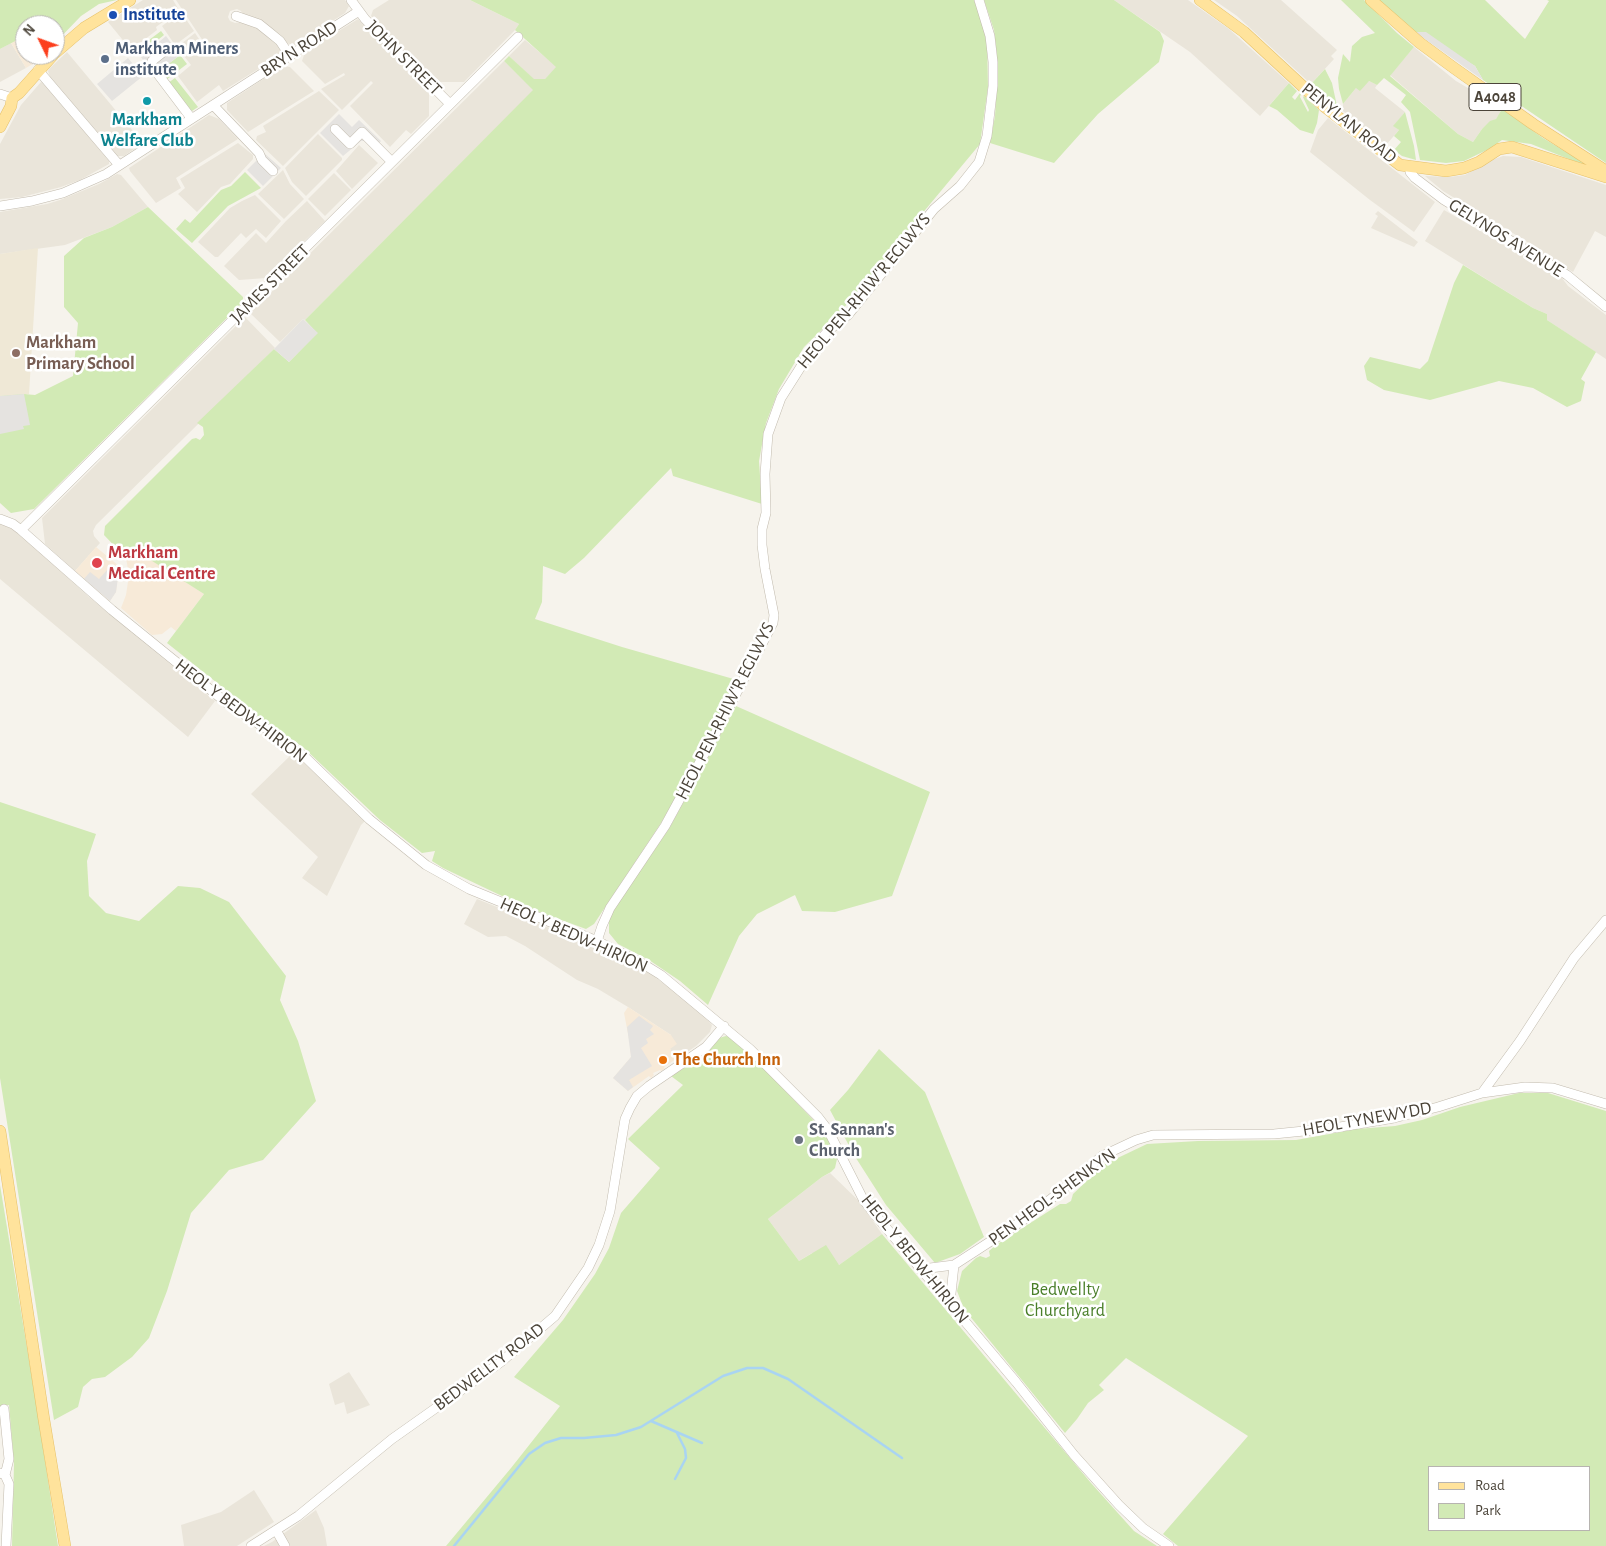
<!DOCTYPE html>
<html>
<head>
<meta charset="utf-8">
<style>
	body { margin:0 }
	#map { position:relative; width:1606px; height:1546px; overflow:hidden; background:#f6f3ec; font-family:"Alegreya Sans",sans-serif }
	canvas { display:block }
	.legend { position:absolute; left:1428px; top:1466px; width:162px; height:65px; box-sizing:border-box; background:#fff; border:1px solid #b7b4b0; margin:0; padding:6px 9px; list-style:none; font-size:15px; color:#4b4439 }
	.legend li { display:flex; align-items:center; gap:10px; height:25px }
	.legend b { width:25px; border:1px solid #b7b4b0 }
	.north { position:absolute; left:15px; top:15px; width:50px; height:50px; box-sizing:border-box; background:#fff; border:1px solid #b7b4b0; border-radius:50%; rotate:312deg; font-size:14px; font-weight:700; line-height:20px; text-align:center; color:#4b4439 }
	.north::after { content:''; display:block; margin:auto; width:18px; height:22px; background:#fc3f1d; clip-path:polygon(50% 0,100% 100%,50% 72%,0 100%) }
</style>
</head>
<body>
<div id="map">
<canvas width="1606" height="1546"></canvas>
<ul class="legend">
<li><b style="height:6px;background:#ffe39c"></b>Road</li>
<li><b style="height:14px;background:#d2eab5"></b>Park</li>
</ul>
<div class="north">N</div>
</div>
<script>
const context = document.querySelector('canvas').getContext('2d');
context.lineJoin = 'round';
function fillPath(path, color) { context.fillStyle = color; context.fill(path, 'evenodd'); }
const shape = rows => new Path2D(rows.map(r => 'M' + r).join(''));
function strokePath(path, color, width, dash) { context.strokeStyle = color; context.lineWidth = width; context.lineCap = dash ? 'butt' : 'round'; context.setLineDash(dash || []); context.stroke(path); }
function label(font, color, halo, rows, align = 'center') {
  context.font = font + ' "Alegreya Sans",sans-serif'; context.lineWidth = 5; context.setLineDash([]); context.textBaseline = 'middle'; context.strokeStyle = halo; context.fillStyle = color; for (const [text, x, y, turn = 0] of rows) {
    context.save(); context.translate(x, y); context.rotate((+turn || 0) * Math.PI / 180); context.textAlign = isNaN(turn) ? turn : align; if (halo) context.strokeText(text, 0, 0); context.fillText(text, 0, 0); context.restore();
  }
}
const residential = shape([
	[143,0,173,0,179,10,156,27,157,30,131,50,108,22],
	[176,0,345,0,349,6,345,13,295,45,292,46,243,14,241,11,237,9,230,11,228,17,230,21,235,23,241,22,246,23,259,29,278,45,281,51,276,58,223,91,219,85,197,102,178,76,191,65,177,47,195,33,203,45,205,44],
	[389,0,470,0,519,24,515,30,464,82,436,82,371,16,373,10],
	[1114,0,1188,0,1229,29,1289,83,1260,116,1190,52],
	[1214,0,1281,0,1337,50,1331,56,1334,59,1311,84,1237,16],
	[181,12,194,31,175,45,162,26],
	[358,19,429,91,429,116,411,134,406,130,390,147,350,106,373,83,371,81,342,110,321,89,345,75,344,73,325,84,302,61,305,52],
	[525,40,557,67,545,79,533,79,509,56],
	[11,43,26,68,0,82,0,49],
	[1414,47,1456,81,1495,104,1494,107,1501,112,1496,119,1490,122,1482,129,1473,142,1458,134,1390,75],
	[67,52,143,143,124,156,117,156,50,77,48,71,50,68],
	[504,61,534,90,305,320,303,319,280,342,250,313],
	[283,66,290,67,314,91,248,132,227,110,227,103],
	[1369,81,1377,85,1375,88,1405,112,1394,126,1399,130,1386,145,1343,111,1343,104,1356,88],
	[41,82,44,83,109,161,109,164,80,180,61,187,22,197,0,199,0,144,21,105],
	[319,91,339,110,283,166,256,140,257,136,266,132,263,126],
	[209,115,219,119,238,139,176,178,181,188,156,203,130,171,129,168],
	[1328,118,1435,202,1414,232,1370,200,1310,152,1318,130],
	[318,134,342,158,342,160,306,196,292,182,285,168],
	[238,143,253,155,253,159,230,184,221,187,197,212,178,194,185,188,180,179],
	[359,145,378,163,352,189,336,171],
	[1503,156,1521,157,1606,185,1606,237,1595,231,1573,272,1545,256,1526,241,1443,191,1425,176,1450,177,1465,175,1489,161],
	[283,170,290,184,304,199,284,219,258,194],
	[334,173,351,190,325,216,308,199],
	[117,174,121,175,148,207,112,227,65,245,0,254,0,212,47,204,60,200,99,184],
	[255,195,281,221,266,238,256,229,246,238,241,233,218,257,215,257,198,242,230,208,242,201],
	[307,201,325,221,266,278,239,280,224,266,256,233,266,243,286,221],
	[1444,210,1562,278,1568,286,1606,315,1606,359,1547,320,1547,314,1533,308,1425,241],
	[1378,211,1418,242,1414,247,1371,228,1378,216,1375,214],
	[245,317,275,348,96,525,93,531,94,536,100,543,75,571,45,544,42,518],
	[0,523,10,528,23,537,89,597,215,701,188,737,0,579],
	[293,753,366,820,361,825,327,896,302,878,318,857,251,794],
	[477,899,622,957,652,975,696,1007,712,1025,710,1032,696,1046,683,1055,682,1053,675,1057,670,1049,671,1035,628,1007,598,989,577,980,525,946,506,936,488,937,464,924],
	[830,1173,860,1202,882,1234,839,1265,812,1253,799,1261,768,1219,822,1177],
	[349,1372,370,1405,347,1414,344,1402,335,1405,329,1384],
	[254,1490,274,1522,237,1546,184,1546,181,1525,221,1512],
	[316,1510,324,1528,327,1546,264,1546,272,1542]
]);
const commercial = shape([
	[21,37,25,44,25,55,31,55,36,62,26,68,11,43],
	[96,547,119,566,116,592,110,601,75,571],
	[138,551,204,594,176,631,171,627,162,634,152,635,121,608,126,595,129,575,126,558],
	[628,1007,671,1035,677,1044,670,1049,676,1059,664,1067,665,1069,661,1071,660,1070,653,1073,654,1075,651,1078,649,1076,628,1091,613,1078,631,1057,630,1044,624,1013]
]);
const education = shape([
	[38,248,29,394,0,396,0,254]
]);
const green = shape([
	[0,0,117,0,99,4,81,16,55,43,55,25,25,25,25,44,21,38,0,49],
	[470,0,974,0,987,36,988,87,980,144,842,310,804,347,779,389,766,423,759,461,762,504,673,476,671,468,584,558,565,574,543,566,542,602,535,619,622,647,737,680,701,753,661,823,594,924,586,929,523,906,443,868,432,861,435,851,422,853,380,820,304,748,235,700,236,698,167,643,204,594,138,552,126,558,104,535,105,526,192,439,196,438,200,440,204,435,203,427,197,423,274,349,289,362,317,333,305,320,533,90,504,61,509,56,534,79,545,79,556,67,515,30,519,24],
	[984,0,1114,0,1160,32,1164,41,1159,62,1098,114,1054,163,990,143,995,116,998,67,994,30],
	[1341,0,1364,0,1397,33,1414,47,1390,76,1458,134,1473,142,1482,129,1490,121,1496,119,1502,109,1543,138,1594,169,1531,144,1502,140,1489,149,1464,161,1446,163,1420,160,1410,112,1401,102,1406,95,1384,78,1377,85,1369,81,1360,91,1356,88,1343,104,1339,89,1338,78,1343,54,1350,62,1352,46,1362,37,1375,33],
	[1378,0,1485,0,1525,39,1549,1,1547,0,1606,0,1606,163,1483,80,1475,66,1415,32],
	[161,31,164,35,139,55,133,52],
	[180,55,187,64,166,80,159,71],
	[1325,69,1332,83,1337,106,1311,84],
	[175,78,198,107,192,111,168,83],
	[1289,83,1297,91,1292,97,1295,100,1300,93,1301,94,1300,97,1308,112,1309,110,1303,97,1304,96,1319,110,1317,123,1313,134,1300,130,1277,110,1269,106],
	[1405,112,1414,146,1416,160,1402,156,1394,150,1401,142,1394,136,1399,130,1393,126],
	[245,172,261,188,228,206,192,243,176,229,185,219,190,223,221,190,231,186],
	[148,207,243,297,243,302,34,509,11,513,0,503,0,396,24,394,35,395,73,376,78,323,64,307,64,256,84,238,112,227],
	[1463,265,1533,308,1547,314,1547,320,1596,352,1581,379,1585,382,1581,401,1567,407,1533,388,1499,381,1430,400,1384,390,1367,380,1364,366,1370,357,1420,369,1428,361,1454,283],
	[736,706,930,792,892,896,835,912,802,911,795,895,757,914,739,936,708,1005,680,981,649,960,618,944,609,933,609,920,613,911,670,827],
	[0,802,96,834,87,861,89,896,106,913,139,921,178,886,200,888,229,902,286,976,280,1000,298,1041,316,1101,263,1160,229,1170,191,1213,167,1291,149,1338,132,1357,105,1377,92,1379,83,1387,78,1407,54,1420,0,1078],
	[726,1036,732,1038,750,1054,820,1127,833,1146,837,1159,835,1168,831,1172,822,1177,768,1219,799,1261,826,1245,839,1265,882,1234,1091,1483,1134,1531,1157,1546,446,1546,511,1468,560,1406,514,1377,563,1320,595,1274,609,1248,621,1213,660,1168,628,1139,683,1085,671,1076,691,1064,719,1038],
	[879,1049,925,1092,984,1237,960,1254,935,1263,886,1205,854,1155,830,1110,848,1090],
	[1519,1093,1548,1093,1606,1111,1606,1546,1178,1546,1163,1534,1248,1436,1126,1358,1099,1385,1104,1390,1088,1403,1077,1419,1065,1433,964,1309,957,1291,962,1271,976,1258,980,1256,986,1258,990,1256,989,1251,996,1245,1060,1204,1066,1204,1071,1201,1073,1194,1105,1164,1147,1144,1198,1141,1296,1140,1357,1129,1395,1126,1422,1120,1460,1107],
	[1430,1467,1590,1467,1590,1530,1430,1530],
	[0,1185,36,1402,58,1546,12,1546,14,1464,9,1405,0,1406]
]);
const parking = shape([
	[1415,32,1426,32,1475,66,1483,80],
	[166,36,180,55,154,75,141,57],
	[128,58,143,76,112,101,97,84],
	[339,114,352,127,359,120,381,141,374,149,365,141,361,141,343,156,320,133],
	[264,153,281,168,263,186,247,170],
	[303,319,318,333,289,362,274,349],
	[24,394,30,425,23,426,24,429,0,434,0,396],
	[108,569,118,578,116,592,110,601,84,579,90,572,99,579],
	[639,1016,653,1026,650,1030,654,1034,646,1039,648,1043,641,1048,652,1066,629,1080,633,1087,628,1091,613,1078,631,1057,627,1027]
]);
const stream = shape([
	[651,1421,702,1443],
	[675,1479,686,1458,685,1449,677,1433],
	[454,1546,529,1454,545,1443,561,1438,584,1438,616,1435,641,1427,723,1376,747,1368,763,1368,788,1379,902,1458]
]);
const minor = shape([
	[351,0,365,19,450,104],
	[236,16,259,24,269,32,280,41,290,56],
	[167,49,152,61,151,65,191,118],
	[38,70,119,165],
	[0,94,12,98],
	[213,105,259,153,262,160,273,171],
	[335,129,350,144,362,132,392,162],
	[1410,167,1410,172,1415,178,1444,200,1567,275,1606,307],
	[0,206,32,201,63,193,106,174,359,11],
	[0,519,13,524,21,530,112,610,228,704,279,737,305,757,369,819,426,865,469,889,597,941,640,962,661,975,750,1049,818,1117,828,1130,863,1199,872,1211,1016,1382,1074,1455,1119,1505,1143,1528,1169,1546],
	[21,530,518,37],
	[597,941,602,926,610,908,665,826,714,736,773,623,774,615,765,569,762,545,762,529,766,513,765,474,768,434,781,398,814,346,829,330,848,315,934,209,960,186,979,162,987,136,993,86,993,62,990,36,979,0],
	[1482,1093,1520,1041,1574,958,1606,920],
	[922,1269,954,1265,1028,1217,1061,1191,1102,1156,1136,1140,1153,1135,1274,1134,1334,1128,1394,1118,1438,1107,1482,1093,1525,1087,1553,1088,1606,1104],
	[950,1303,954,1265],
	[4,1409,9,1459,5,1475],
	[0,1473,5,1475,9,1484,6,1546],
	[276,1530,285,1546],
	[251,1546,298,1516,392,1439,501,1362,555,1316,588,1268,599,1245,610,1211,625,1119,630,1108,637,1096,649,1086,706,1047,724,1026]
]);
const major = shape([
	[1200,0,1244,32,1325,107,1400,165,1446,171,1464,168,1479,162,1499,149,1512,147,1606,177],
	[1371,0,1420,43,1454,68,1533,124,1606,171],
	[55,53,84,28,130,0],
	[0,127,11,106,12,98,19,93,53,55],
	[0,1131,44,1420,65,1546]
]);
const markers = [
	[113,15,5,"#1a4fb4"],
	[105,59,5,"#5c6f8a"],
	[147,101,5,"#0f9aa8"],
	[16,353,5,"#8d6e63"],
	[97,563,6,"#e0444e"],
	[663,1060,5,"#e8710a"],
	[799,1140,5,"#6b7280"]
];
const shields = [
	[1495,97,52]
];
const shieldNames = [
	["A4048",1495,97]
];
const transitNames = [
	["Institute",123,15]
];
const serviceNames = [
	["Markham Miners",115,49],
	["institute",115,70]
];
const streetNames = [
	["BRYN ROAD",299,49,-33],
	["JOHN STREET",404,58,45],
	["PENYLAN ROAD",1349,123,39],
	["GELYNOS AVENUE",1506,238,32],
	["JAMES STREET",270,284,-45],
	["HEOL PEN-RHIW'R EGLWYS",864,291,-50],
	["HEOL Y BEDW-HIRION",241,711,37],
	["HEOL PEN-RHIW'R EGLWYS",725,711,-63],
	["HEOL Y BEDW-HIRION",574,935,24],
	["HEOL TYNEWYDD",1367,1119,-10],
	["PEN HEOL-SHENKYN",1052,1197,-36],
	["HEOL Y BEDW-HIRION",915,1259,51],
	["BEDWELLTY ROAD",489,1367,-37]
];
const cultureNames = [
	["Markham",147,120],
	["Welfare Club",147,141]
];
const educationNames = [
	["Markham",26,343],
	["Primary School",26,364]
];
const healthNames = [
	["Markham",108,553],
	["Medical Centre",108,574]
];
const foodNames = [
	["The Church Inn",673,1060]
];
const worshipNames = [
	["St. Sannan's",809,1130],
	["Church",809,1151]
];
const parkNames = [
	["Bedwellty",1065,1290],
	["Churchyard",1065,1311]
];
fillPath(residential, '#eae5da');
fillPath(commercial, '#f7ead8');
fillPath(education, '#efe8d6');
fillPath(green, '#d2eab5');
fillPath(parking, '#e5e3e0');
strokePath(stream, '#a9d4f2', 2.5);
strokePath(minor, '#c2bbae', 10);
strokePath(major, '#e6c16a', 12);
strokePath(minor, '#fff', 9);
strokePath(major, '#ffe39c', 11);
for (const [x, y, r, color] of markers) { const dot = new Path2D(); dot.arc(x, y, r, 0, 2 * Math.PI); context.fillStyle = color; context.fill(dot); strokePath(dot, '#fff', 2); }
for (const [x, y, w] of shields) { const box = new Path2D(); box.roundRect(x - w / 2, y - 13.5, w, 27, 4); context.fillStyle = '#fff'; context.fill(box); strokePath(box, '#4b4439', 1); }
label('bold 16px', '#4b4439', null, shieldNames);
label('bold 18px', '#164399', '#fff', transitNames, 'left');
label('bold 18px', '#4e5e75', '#fff', serviceNames, 'left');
label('18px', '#4b4439', '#fff', streetNames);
label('bold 18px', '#0d838f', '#fff', cultureNames);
label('bold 18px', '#785e54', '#fff', educationNames, 'left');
label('bold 18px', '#be3a42', '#fff', healthNames, 'left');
label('bold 18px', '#c56008', '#fff', foodNames, 'left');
label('bold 18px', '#5b616d', '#fff', worshipNames, 'left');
label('18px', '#4a7f2a', '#fff', parkNames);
</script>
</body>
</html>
